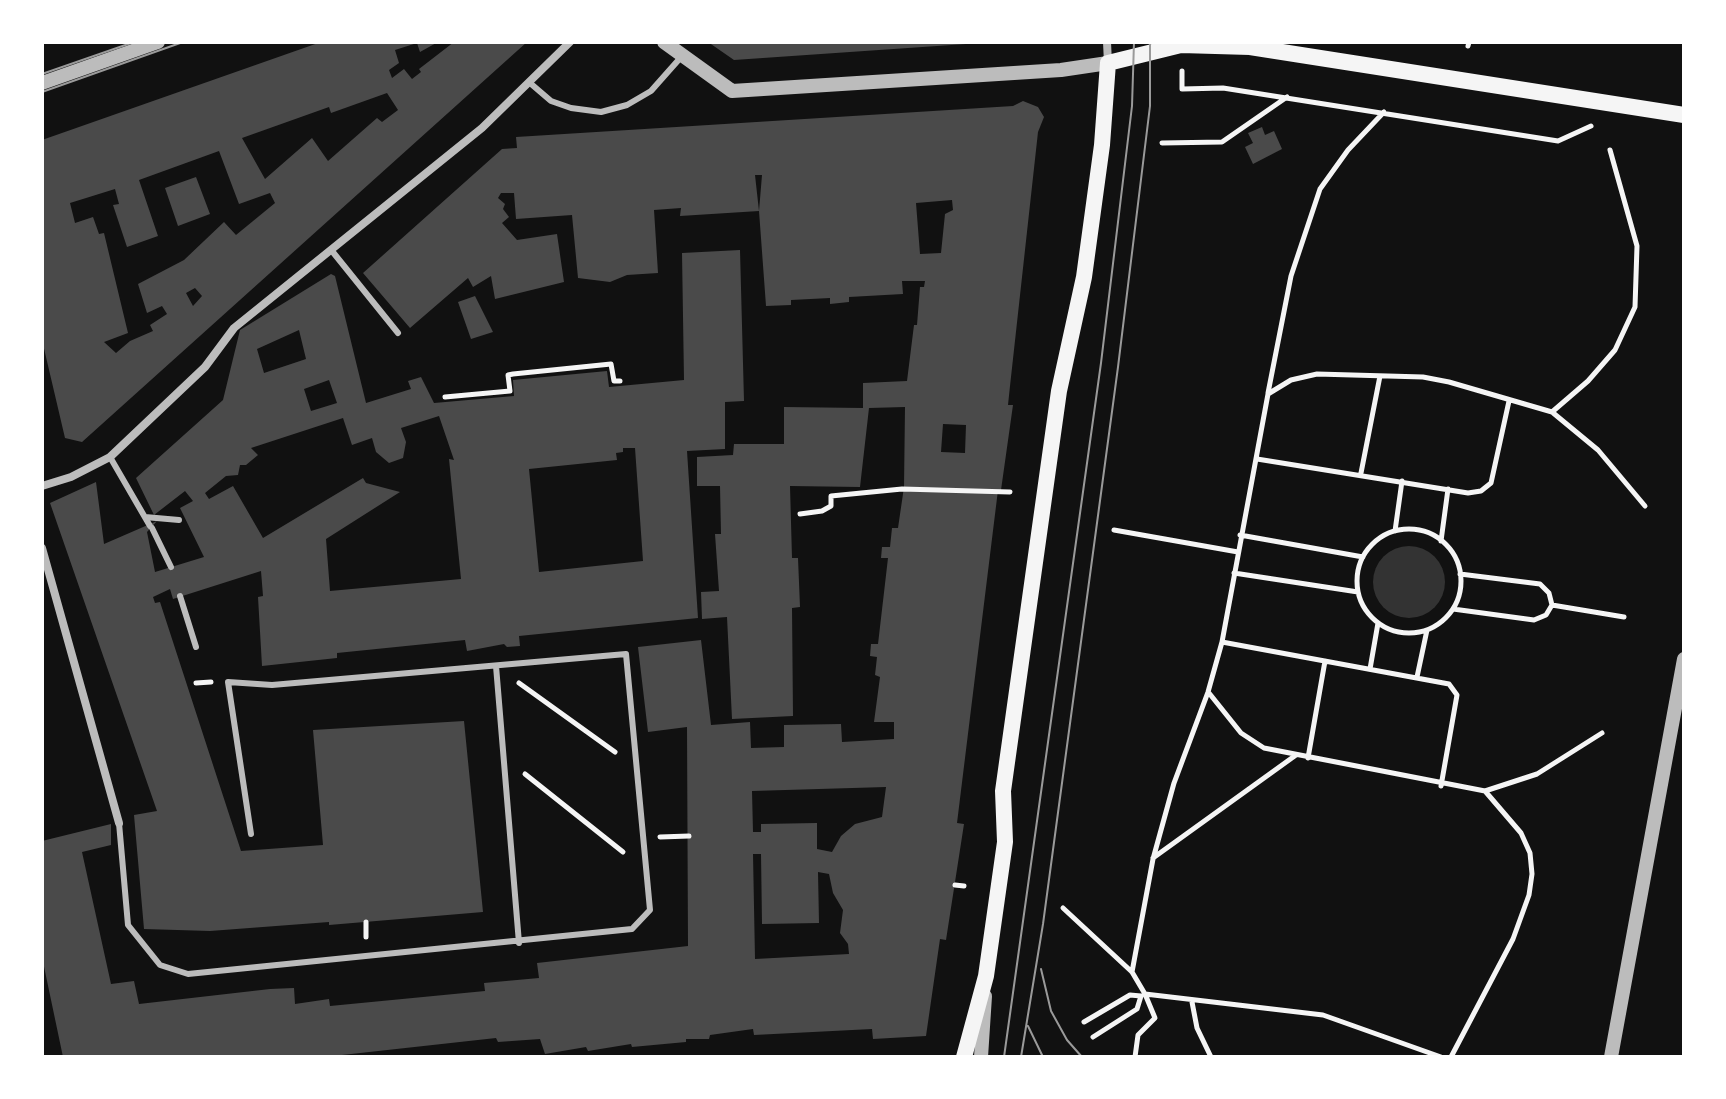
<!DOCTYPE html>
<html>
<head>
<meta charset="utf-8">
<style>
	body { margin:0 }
	#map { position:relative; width:1726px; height:1099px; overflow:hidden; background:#111; font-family:"Public Sans",sans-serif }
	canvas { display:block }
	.frame { position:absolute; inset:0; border:44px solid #fff; pointer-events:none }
</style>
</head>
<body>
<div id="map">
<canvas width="1726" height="1099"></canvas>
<div class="frame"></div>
</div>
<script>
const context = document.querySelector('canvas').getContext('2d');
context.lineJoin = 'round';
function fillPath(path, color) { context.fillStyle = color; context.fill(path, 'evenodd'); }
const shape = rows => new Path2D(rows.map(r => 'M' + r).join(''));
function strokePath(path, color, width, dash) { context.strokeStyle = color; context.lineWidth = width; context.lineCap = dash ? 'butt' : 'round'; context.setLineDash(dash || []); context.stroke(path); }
const water = shape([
	'1373 582a36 36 0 1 1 72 0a36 36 0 1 1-72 0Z'
]);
const building = shape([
	[321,42,438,42,420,52,417,43,395,50,399,63,389,70,392,78,404,69,412,79,421,72,419,69,454,42,527,42,82,442,65,438,42,340,42,140],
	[387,93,398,110,382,122,377,118,328,161,312,138,265,179,242,138,329,107,331,113],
	[219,151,239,204,270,193,275,203,236,235,224,222,184,260,138,284,147,313,162,306,167,314,150,325,153,331,130,341,116,353,104,342,128,333,104,233,99,234,93,217,75,223,70,203,115,189,119,204,113,205,127,247,158,236,139,180],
	[195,288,202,296,193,306,186,293],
	[708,42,966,42,966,44,734,60],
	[1023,101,1038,107,1044,117,1038,132,1010,386,1008,405,1013,405,1001,490,998,490,957,823,964,824,946,940,940,939,926,1036,873,1039,872,1029,754,1035,753,1029,710,1035,709,1039,686,1039,686,1042,632,1047,631,1044,588,1051,586,1047,545,1054,540,1039,498,1042,496,1038,324,1057,63,1057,42,957,42,841,111,824,111,845,82,852,111,984,134,981,139,1004,270,989,294,988,295,1004,329,999,330,1006,485,991,484,983,539,978,537,963,688,946,687,727,648,732,638,647,701,640,711,725,750,722,751,748,784,747,784,725,841,724,842,742,894,739,894,722,874,722,880,677,875,675,877,657,870,656,871,644,878,644,888,558,881,558,882,547,890,547,892,528,898,528,904,487,905,407,869,408,860,487,790,486,792,558,798,558,800,607,792,608,793,716,732,719,727,617,702,619,701,592,719,591,715,534,721,534,720,486,697,486,697,457,733,455,734,444,784,444,784,407,863,408,863,383,907,381,914,325,917,325,920,287,924,287,925,281,902,281,903,294,849,297,849,302,830,304,830,298,791,300,791,305,766,306,759,211,762,175,755,175,759,211,680,216,681,208,654,210,658,273,627,275,610,282,578,278,572,215,516,219,514,193,501,193,498,198,505,204,503,209,509,217,502,223,517,240,557,234,564,282,495,299,491,276,473,287,468,278,410,328,363,273,502,149,517,148,516,137,1013,106],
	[952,200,953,210,945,214,941,253,920,254,916,203],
	[943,424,966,425,965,453,941,452],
	[886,787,882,817,855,824,841,836,832,852,817,849,817,823,761,824,761,832,753,832,752,791],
	[753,854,761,854,762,924,819,923,818,872,829,874,833,893,843,910,840,933,848,944,849,954,755,959],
	[1262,127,1265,135,1274,131,1282,149,1253,164,1245,147,1253,143,1248,133],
	[196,177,210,214,178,226,165,188],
	[740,250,744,401,725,402,725,449,687,451,698,618,519,636,520,646,507,647,504,644,467,651,465,640,337,653,337,658,262,666,258,597,263,596,261,571,173,599,170,589,153,597,155,603,160,602,241,851,323,845,313,730,464,721,483,912,329,925,329,922,210,931,144,929,134,815,157,811,50,503,96,482,104,544,157,521,147,532,155,572,204,557,180,508,193,501,185,491,154,515,136,478,223,400,240,330,331,274,335,276,366,403,411,389,408,381,421,377,434,403,514,396,513,380,607,371,609,387,684,380,682,253],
	[299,330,306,359,264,373,257,349],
	[329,380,337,403,311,411,304,389],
	[439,416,454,460,449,459,461,579,330,591,326,539,400,492,366,483,363,478,263,538,233,486,209,499,205,493,226,476,238,475,240,465,246,465,258,455,251,448,343,418,352,445,372,438,376,452,389,463,403,458,406,442,401,428],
	[623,448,635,448,643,561,539,572,529,469,617,460,616,453,623,452],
	[475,296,493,332,471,339,458,302]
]);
const path = shape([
	[1468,46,1469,42],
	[1182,71,1182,89,1223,88,1558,141,1591,126],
	[1162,143,1222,142,1287,97],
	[1268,393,1291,276,1320,189,1348,150,1384,112],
	[445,397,510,391,508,375,513,374,611,364,614,381,620,381],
	[1552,412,1588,381,1615,350,1635,307,1637,246,1610,150],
	[1257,459,1468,493,1481,491,1491,483,1509,401],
	[1361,473,1380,376],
	[800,514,822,511,831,506,831,496,902,489,1010,492],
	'1357 581a52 52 0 1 1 104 0a52 52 0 1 1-104 0Z',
	[1114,530,1238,552],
	[1395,531,1402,481],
	[1240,535,1363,557],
	[1441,541,1448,489],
	[1234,573,1358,592],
	[1460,574,1540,584,1549,593,1552,605],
	[1453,609,1534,620,1546,615,1552,605,1624,617],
	[1222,642,1449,684,1457,695,1441,786],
	[1370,669,1378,623],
	[1417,677,1427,630],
	[196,683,211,682],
	[519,683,615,752],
	[1209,693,1241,733,1264,748,1485,791,1537,774,1602,733],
	[1308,758,1325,661],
	[525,774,623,852],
	[660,837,689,836],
	[1153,858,1296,755],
	[955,885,964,886],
	[1063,908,1132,972,1145,994,1323,1015,1441,1057],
	[366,922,366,937],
	[1132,972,1153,859,1174,783,1208,692,1222,642,1268,394,1291,380,1317,374,1423,377,1449,382,1552,412,1598,450,1645,506],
	[1192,1002,1197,1028,1211,1057],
	[1084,1022,1130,995,1141,996,1137,1009,1093,1037],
	[1135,1057,1138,1035,1155,1018,1145,994],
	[1451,1057,1513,939,1529,895,1532,874,1530,853,1521,833,1485,791]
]);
const service = shape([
	[530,83,551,101,571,108,601,112,627,105,651,91,682,56],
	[332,251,398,333],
	[110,457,150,526],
	[145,517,179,520],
	[152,528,171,567],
	[180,596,196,647],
	[496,666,519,943],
	[119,823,128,925,160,965,188,974,632,929,650,910,626,654,272,685,228,682,251,834]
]);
const minor = shape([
	[1107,42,1108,63],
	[42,486,71,477,110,457,205,367,234,328,482,128,570,42],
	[42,548,119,823]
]);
const tertiary = shape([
	[664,42,732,91,1061,70,1108,63],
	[42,83,158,42],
	[981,1057,985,996],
	[1611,1057,1684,659]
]);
const secondary = shape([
	[964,1057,986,976,1005,842,1003,791,1059,391,1084,277,1102,145,1108,63,1181,45,1250,47,1684,115]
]);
const tram = shape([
	[42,74,134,42],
	[42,92,183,42],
	[1041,969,1051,1011,1067,1040,1082,1057],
	[1028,1026,1043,1057],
	[1004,1057,1101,363,1132,106,1134,42],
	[1021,1057,1043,924,1118,367,1150,106,1150,42]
]);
fillPath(water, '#333');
fillPath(building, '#4a4a4a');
strokePath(path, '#f5f5f5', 5);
strokePath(service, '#bcbcbc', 6);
strokePath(minor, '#bcbcbc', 8);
strokePath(tertiary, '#bcbcbc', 14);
strokePath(secondary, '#f5f5f5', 16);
strokePath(tram, '#9a9a9a', 2);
</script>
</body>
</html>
